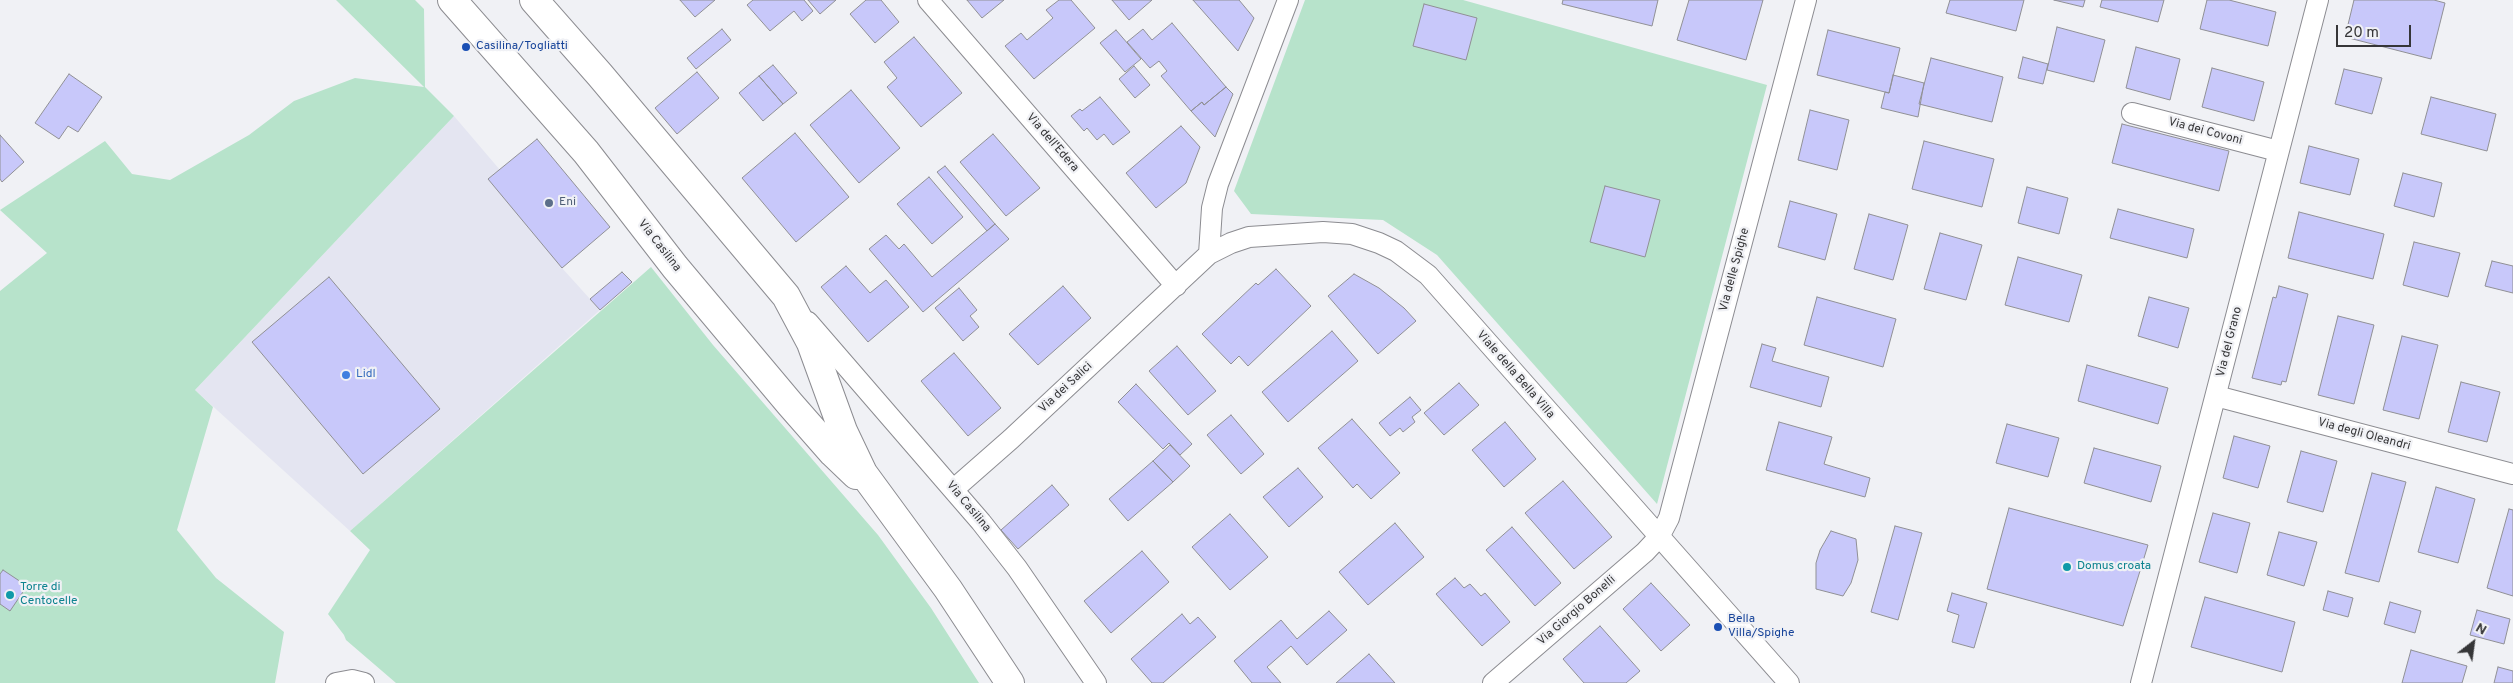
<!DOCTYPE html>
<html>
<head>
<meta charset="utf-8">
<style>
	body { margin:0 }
	#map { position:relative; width:2513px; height:683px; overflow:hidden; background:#f0f1f5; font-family:Overpass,sans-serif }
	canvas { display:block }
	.north { position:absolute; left:2448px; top:618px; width:50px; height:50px; -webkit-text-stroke:4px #f0f1f5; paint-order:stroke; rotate:30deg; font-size:14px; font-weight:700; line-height:20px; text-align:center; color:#363638 }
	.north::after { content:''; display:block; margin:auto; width:18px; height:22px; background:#363638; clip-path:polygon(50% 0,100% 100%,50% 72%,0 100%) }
	.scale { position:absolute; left:2336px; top:25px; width:75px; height:22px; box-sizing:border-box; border:2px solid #363638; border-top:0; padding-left:6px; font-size:15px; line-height:18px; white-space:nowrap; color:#363638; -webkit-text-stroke:4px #f0f1f5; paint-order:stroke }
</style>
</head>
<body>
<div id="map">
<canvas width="2513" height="683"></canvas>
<div class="north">N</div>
<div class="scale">20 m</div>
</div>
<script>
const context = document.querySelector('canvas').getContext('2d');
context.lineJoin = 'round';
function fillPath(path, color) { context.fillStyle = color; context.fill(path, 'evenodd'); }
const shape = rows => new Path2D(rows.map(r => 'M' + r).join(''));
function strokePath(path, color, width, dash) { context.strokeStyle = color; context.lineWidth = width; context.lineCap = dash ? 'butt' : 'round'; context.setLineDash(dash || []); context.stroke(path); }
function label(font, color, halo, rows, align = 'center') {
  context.font = font + ' Overpass,sans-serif'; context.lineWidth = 4.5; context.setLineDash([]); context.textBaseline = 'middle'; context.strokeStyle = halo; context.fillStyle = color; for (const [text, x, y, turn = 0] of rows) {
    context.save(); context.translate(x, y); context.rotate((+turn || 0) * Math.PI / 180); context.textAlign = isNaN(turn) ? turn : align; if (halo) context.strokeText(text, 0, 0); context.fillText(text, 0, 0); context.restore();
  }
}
const built = shape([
	[454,116,500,170,562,268,600,310,350,531,195,390]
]);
const green = shape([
	[336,0,415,0,424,9,425,87,454,116,195,390,213,407,177,530,216,578,284,632,275,683,0,683,0,291,47,253,0,210,105,141,132,174,170,180,249,135,294,101,355,78,424,87],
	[1305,0,1463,0,1767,85,1657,504,1437,255,1383,220,1251,214,1234,191],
	[651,267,713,345,878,535,931,608,979,683,396,683,346,640,344,635,328,614,370,550,350,531]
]);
const building = shape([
	[680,0,715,0,695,17,680,0],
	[753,0,804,0,813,11,802,21,794,11,770,31,747,5,753,0],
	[808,0,836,0,820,14,808,0],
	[866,0,881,0,899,22,875,43,850,14,866,0],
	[967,0,1004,0,982,18,967,0],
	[1059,0,1071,0,1095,28,1034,79,1005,46,1021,33,1027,40,1053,18,1046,10,1059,0],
	[1112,0,1152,0,1129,20,1112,0],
	[1193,0,1239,0,1254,18,1238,51,1193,0],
	[1563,0,1658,0,1652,26,1562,4,1563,0],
	[1689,0,1763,0,1746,60,1677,40,1689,0],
	[1950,0,2024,0,2016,31,1946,13,1950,0],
	[2054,0,2085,0,2083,7,2054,0],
	[2102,0,2164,0,2158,22,2100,7,2102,0],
	[2207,0,2229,0,2276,12,2268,46,2200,29,2207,0],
	[2354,0,2434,0,2445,3,2431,59,2345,37,2354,0],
	[1424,4,1477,18,1466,60,1413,46,1424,4],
	[1172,23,1226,87,1204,105,1202,102,1191,111,1161,76,1167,71,1159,61,1150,68,1127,42,1143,29,1152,40,1172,23],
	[2057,27,2105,40,2094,82,2047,70,2057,27],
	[722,29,731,40,696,69,687,58,722,29],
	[1116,30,1141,59,1125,72,1100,43,1116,30],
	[1828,30,1900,48,1889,93,1817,75,1828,30],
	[914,37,962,93,921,127,887,87,897,78,884,62,914,37],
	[2136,47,2180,59,2170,100,2126,88,2136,47],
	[2023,57,2048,64,2043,84,2018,78,2023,57],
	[1931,58,2003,77,1992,122,1919,104,1931,58],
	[773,65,797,93,783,104,759,76,773,65],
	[1134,66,1150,85,1135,98,1119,79,1134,66],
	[2212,68,2264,82,2254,121,2202,107,2212,68],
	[2344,69,2382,78,2372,114,2335,104,2344,69],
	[697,72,719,98,677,134,655,108,697,72],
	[69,74,102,97,78,132,68,126,59,139,35,123,69,74],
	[1893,75,1924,83,1918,117,1881,108,1885,92,1889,93,1893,75],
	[759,76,783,104,763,121,739,93,759,76],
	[1226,87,1233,94,1215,137,1191,111,1202,102,1204,105,1226,87],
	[851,90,900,148,859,183,810,125,851,90],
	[1100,97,1130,132,1113,145,1104,134,1097,140,1087,128,1084,131,1071,116,1080,109,1082,111,1100,97],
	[2431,97,2496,114,2487,151,2421,134,2431,97],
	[1810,110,1849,120,1837,170,1798,160,1810,110],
	[2122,124,2229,151,2219,191,2112,163,2122,124],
	[1181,126,1200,147,1186,183,1156,208,1126,173,1181,126],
	[795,133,849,197,796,242,742,178,795,133],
	[993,134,1040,188,1006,216,960,162,993,134],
	[0,135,24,162,2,182,0,179,0,135],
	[537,139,610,227,562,268,488,179,537,139],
	[1924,141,1994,159,1982,207,1912,189,1924,141],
	[2309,146,2359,159,2350,195,2300,183,2309,146],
	[945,166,995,224,987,231,937,172,945,166],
	[2403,173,2442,183,2434,217,2394,206,2403,173],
	[929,177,963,217,932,244,897,204,929,177],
	[1605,186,1660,200,1645,257,1590,242,1605,186],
	[2027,187,2068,198,2059,234,2018,223,2027,187],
	[1790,201,1837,214,1825,260,1778,247,1790,201],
	[2118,209,2194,229,2187,258,2110,238,2118,209],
	[2299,212,2384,234,2373,279,2288,258,2299,212],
	[1869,214,1908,225,1893,280,1854,269,1869,214],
	[995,224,1009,239,923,312,869,249,886,235,899,249,904,244,932,277,995,224],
	[1940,233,1982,245,1966,300,1924,289,1940,233],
	[2414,242,2460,253,2448,297,2403,285,2414,242],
	[2018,257,2082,275,2069,322,2005,305,2018,257],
	[2492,261,2513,266,2513,293,2485,286,2492,261],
	[846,266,870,293,886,280,909,307,868,342,821,287,846,266],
	[1276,269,1311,306,1248,366,1239,356,1231,364,1202,334,1256,283,1258,285,1276,269],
	[622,272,632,282,600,310,590,299,622,272],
	[1354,274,1379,288,1404,308,1416,321,1378,354,1328,296,1354,274],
	[329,277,440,409,363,474,252,342,329,277],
	[1063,286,1091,318,1038,365,1009,334,1063,286],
	[2279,286,2308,294,2286,382,2282,381,2281,385,2252,378,2273,297,2276,298,2279,286],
	[959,288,977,310,970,316,979,327,963,341,935,308,959,288],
	[1817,297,1896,319,1883,367,1804,345,1817,297],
	[2149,297,2189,308,2178,348,2138,336,2149,297],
	[2338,316,2374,325,2354,404,2318,395,2338,316],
	[1332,331,1358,361,1288,422,1262,392,1332,331],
	[2402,336,2438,345,2419,419,2383,410,2402,336],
	[1762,344,1776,348,1772,361,1829,377,1821,407,1750,387,1762,344],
	[1177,346,1216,391,1188,415,1149,371,1177,346],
	[954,353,1001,408,968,436,921,381,954,353],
	[2087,365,2168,388,2158,424,2078,401,2087,365],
	[2461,382,2500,392,2487,442,2448,432,2461,382],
	[1459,383,1479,405,1444,435,1424,413,1459,383],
	[1136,384,1192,444,1180,455,1169,443,1163,449,1118,402,1136,384],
	[1410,397,1421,410,1412,417,1415,422,1403,432,1400,428,1390,436,1379,423,1410,397],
	[1231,415,1264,454,1241,474,1207,435,1231,415],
	[1352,419,1400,473,1371,499,1357,484,1353,488,1318,448,1352,419],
	[1505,422,1536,459,1504,487,1472,450,1505,422],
	[1779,422,1832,437,1824,464,1870,478,1865,497,1766,470,1779,422],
	[2007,424,2059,438,2048,477,1996,463,2007,424],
	[2234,436,2270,446,2258,488,2223,478,2234,436],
	[1170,445,1190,466,1173,482,1153,461,1170,445],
	[2094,448,2161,466,2151,502,2084,483,2094,448],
	[2301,451,2337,461,2323,512,2287,502,2301,451],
	[1153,461,1173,482,1128,521,1109,499,1153,461],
	[1298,468,1323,497,1289,527,1263,497,1298,468],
	[2372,473,2406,482,2379,582,2345,573,2372,473],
	[1563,481,1612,537,1574,569,1525,513,1563,481],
	[1052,485,1069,505,1018,549,1001,530,1052,485],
	[2436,487,2475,499,2458,563,2418,552,2436,487],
	[2009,508,2148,545,2123,626,1987,589,2009,508],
	[2509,509,2513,510,2513,596,2487,588,2509,509],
	[2213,513,2250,523,2237,573,2199,562,2213,513],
	[1230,514,1268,557,1230,590,1192,547,1230,514],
	[1395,523,1424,557,1368,605,1339,572,1395,523],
	[1895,526,1922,533,1898,620,1871,612,1895,526],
	[1512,527,1561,583,1535,606,1486,550,1512,527],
	[1831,531,1856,539,1858,560,1851,583,1843,596,1816,589,1816,563,1820,550,1831,531],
	[2279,532,2317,542,2304,586,2267,575,2279,532],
	[1142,551,1169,582,1111,633,1084,601,1142,551],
	[3,570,27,586,10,611,0,604,0,574,3,570],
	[1455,578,1464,588,1470,584,1481,596,1485,593,1510,622,1482,646,1436,594,1455,578],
	[1651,583,1690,625,1661,651,1623,609,1651,583],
	[2328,591,2353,598,2348,617,2323,610,2328,591],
	[1952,593,1987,603,1974,648,1952,642,1959,615,1947,611,1952,593],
	[2205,597,2295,622,2282,672,2191,647,2205,597],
	[2390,602,2421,611,2415,633,2384,624,2390,602],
	[2477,610,2510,619,2504,644,2470,635,2477,610],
	[1329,611,1347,630,1307,665,1291,646,1267,667,1281,683,1252,683,1234,661,1281,620,1297,639,1329,611],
	[1182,614,1190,624,1198,617,1216,637,1163,683,1152,683,1131,659,1182,614],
	[1600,626,1640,671,1626,683,1584,683,1563,659,1600,626],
	[2411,650,2467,666,2462,683,2402,683,2411,650],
	[1369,654,1395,683,1336,683,1369,654],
	[2498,667,2513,671,2513,683,2494,683,2498,667]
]);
const minor = shape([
	[928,0,1176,286],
	[2132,113,2278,151],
	[1209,254,1212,208,1218,184,1288,0],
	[808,322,981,522,1017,568,1096,683],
	[2216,396,2513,474],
	[954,489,1011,439,1209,254,1231,243,1249,237,1323,232,1352,234,1379,243,1396,251,1428,275,1789,683],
	[336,683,352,680,364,683],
	[1493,683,1645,552,1659,537,1669,518,1806,0],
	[2141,683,2318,0]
]);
const secondary = shape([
	[452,0,586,152,675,267,790,404,833,453,856,475],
	[534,0,600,75,786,296,811,343,843,431,863,473,948,589,1010,683]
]);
const markers = [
	[466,47,5,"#1a4fb4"],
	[549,203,5,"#5c6f8a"],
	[346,375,5,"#3f7fe0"],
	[2067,567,5,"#0f9aa8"],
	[10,595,5,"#0f9aa8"],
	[1718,627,5,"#1a4fb4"]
];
const transitNames = [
	["Casilina/Togliatti",476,47],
	["Bella",1728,620],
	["Villa/Spighe",1728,634]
];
const streetNames = [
	["Via dei Covoni",2205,132,15],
	["Via dell'Edera",1052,143,49],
	["Via Casilina",659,246,52],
	["Via delle Spighe",1735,270,-75],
	["Via del Grano",2230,342,-76],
	["Viale della Bella Villa",1515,375,49],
	["Via dei Salici",1066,388,-43],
	["Via degli Oleandri",2364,435,15],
	["Via Casilina",968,507,50],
	["Via Giorgio Bonelli",1577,611,-41]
];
const serviceNames = [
	["Eni",559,203]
];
const shopNames = [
	["Lidl",356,375]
];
const cultureNames = [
	["Domus croata",2077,567],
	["Torre di",20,588],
	["Centocelle",20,602]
];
fillPath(built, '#e4e5f1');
fillPath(green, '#b7e3cb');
fillPath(building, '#c8c8fa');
strokePath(building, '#909095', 1);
strokePath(minor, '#8c8c91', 22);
strokePath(secondary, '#8c8c91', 30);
strokePath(minor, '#fff', 20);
strokePath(secondary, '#fff', 28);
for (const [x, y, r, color] of markers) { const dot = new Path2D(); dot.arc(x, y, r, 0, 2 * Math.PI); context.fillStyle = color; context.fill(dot); strokePath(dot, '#f0f1f5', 2); }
label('12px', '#164399', '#f0f1f5', transitNames, 'left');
label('12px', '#363638', '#f0f1f5', streetNames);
label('12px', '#4e5e75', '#f0f1f5', serviceNames, 'left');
label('12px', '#366cbe', '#f0f1f5', shopNames, 'left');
label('12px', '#0d838f', '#f0f1f5', cultureNames, 'left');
</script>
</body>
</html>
